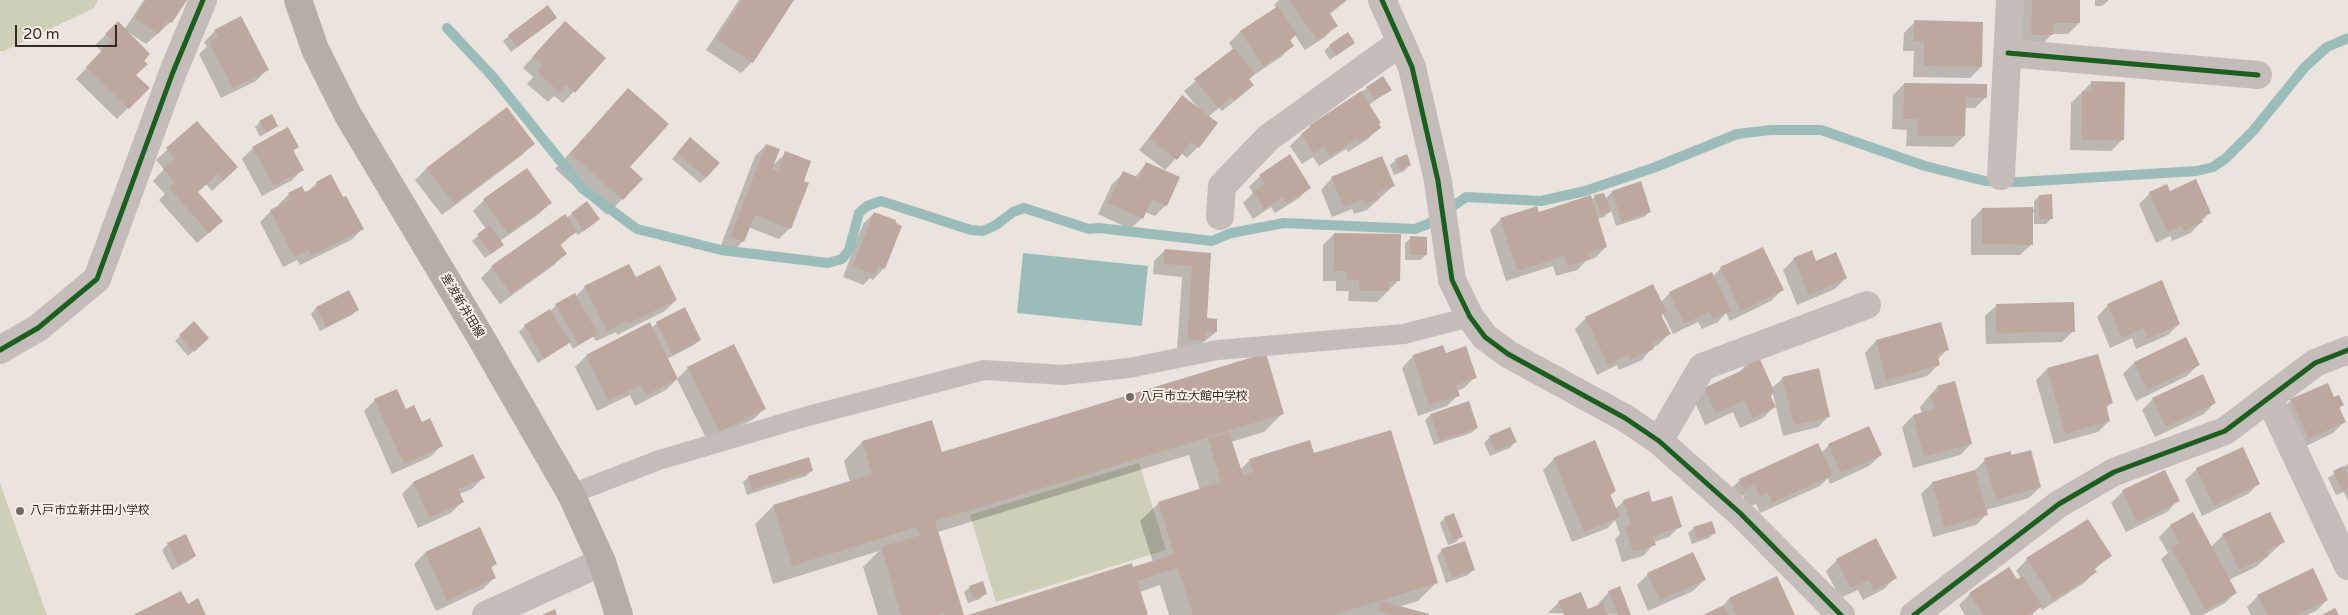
<!DOCTYPE html>
<html>
<head>
<meta charset="utf-8">
<style>
	body { margin:0 }
	#map { position:relative; width:2348px; height:615px; overflow:hidden; background:#ebe4de; font-family:"Varela Round",sans-serif }
	canvas { display:block }
	.scale { position:absolute; left:15px; top:25px; width:102px; height:22px; box-sizing:border-box; border:2px solid #332a26; border-top:0; padding-left:6px; font-size:15px; line-height:18px; white-space:nowrap; color:#332a26; -webkit-text-stroke:4px #f8eee5; paint-order:stroke }
</style>
</head>
<body>
<div id="map">
<canvas width="2348" height="615"></canvas>
<div class="scale">20 m</div>
</div>
<script>
const context = document.querySelector('canvas').getContext('2d');
context.lineJoin = 'round';
function fillPath(path, color) { context.fillStyle = color; context.fill(path, 'evenodd'); }
const shape = rows => new Path2D(rows.map(r => 'M' + r).join(''));
function strokePath(path, color, width, dash) { context.strokeStyle = color; context.lineWidth = width; context.lineCap = dash ? 'butt' : 'round'; context.setLineDash(dash || []); context.stroke(path); }
function label(font, color, halo, rows, align = 'center') {
  context.font = font + ' "Varela Round","Noto Sans JP",sans-serif'; context.lineWidth = 4; context.setLineDash([]); context.textBaseline = 'middle'; context.strokeStyle = halo; context.fillStyle = color; for (const [text, x, y, turn = 0] of rows) {
    context.save(); context.translate(x, y); context.rotate((+turn || 0) * Math.PI / 180); context.textAlign = isNaN(turn) ? turn : align; if (halo) context.strokeText(text, 0, 0); context.fillText(text, 0, 0); context.restore();
  }
}
const green = shape([
	[0,0,98,0,94,8,4,51,0,51],
	[1139,463,1166,550,996,602,970,515],
	[0,483,47,615,0,615]
]);
const water = shape([
	[1023,253,1148,266,1142,326,1017,313]
]);
const shadow = shape([
	[144,0,185,0,171,22,146,44,128,32,134,75,148,88,117,119,76,79,102,52,95,45,118,23,124,30],
	[739,0,792,0,752,62,741,73,706,50],
	[1279,0,1347,0,1329,15,1336,25,1325,37,1305,50,1295,35,1289,41,1292,46,1281,57,1248,79,1252,85,1241,96,1222,111,1219,108,1208,117,1198,147,1187,158,1181,153,1165,170,1139,150,1182,97,1198,108,1184,91,1233,49,1229,43,1240,32,1276,8,1274,5],
	[2022,0,2079,0,2079,23,2068,34,2052,34,2041,46,2021,46],
	[2095,0,2108,0,2108,1,2102,6,2095,6],
	[1915,22,1981,67,1970,78,1913,77,1914,51,1903,51,1904,33],
	[550,23,511,52,503,41,509,36],
	[215,31,267,70,256,81,221,98,199,54,207,47,204,42],
	[554,33,605,58,563,103,554,96,548,102,527,84,533,77,523,68],
	[1353,42,1330,60,1324,51,1330,46],
	[2091,83,2122,140,2111,151,2070,150,2071,103],
	[1904,84,1986,97,1975,108,1965,108,1964,136,1953,147,1906,146,1907,130,1892,129,1893,95],
	[1367,88,1390,89,1369,105,1379,128,1368,139,1348,152,1346,149,1319,166,1313,157,1302,164,1290,146,1310,126],
	[628,90,628,167,641,179,607,215,555,169],
	[507,109,533,144,522,155,442,215,415,180,426,169],
	[260,122,277,126,260,137,255,127],
	[197,123,226,178,212,191,206,184,196,193,210,232,197,243,159,200,165,194,153,181,164,169,156,160],
	[685,144,706,178,700,183,672,159],
	[766,145,772,166,786,153,790,228,779,239,748,227,743,241,732,253,720,248,755,156],
	[297,147,292,152,302,170,291,181,262,196,242,159,253,148],
	[1396,160,1410,165,1404,171,1394,175,1390,165],
	[1146,164,1166,205,1155,216,1145,212,1142,218,1130,229,1098,214,1112,184,1124,173,1134,178],
	[1260,176,1310,187,1299,198,1275,213,1271,207,1253,219,1243,203,1253,193,1249,187],
	[1332,178,1393,186,1367,210,1354,214,1352,209,1332,217,1321,190],
	[317,183,343,199,362,229,351,240,300,265,297,260,283,267,260,222,271,211,279,207,278,205,289,194,305,194],
	[1612,192,1649,212,1644,217,1616,226,1611,210,1604,217,1597,219,1606,247,1595,258,1586,261,1577,270,1556,276,1553,266,1506,281,1490,230,1501,219,1538,213,1591,200,1595,197,1605,199],
	[2169,192,2210,212,2191,233,2172,241,2170,236,2156,243,2139,204,2150,193],
	[2039,196,2052,218,2046,224,2034,224,2034,212,2032,212,2032,244,2020,255,1971,255,1971,220,1982,209,2034,209,2034,201],
	[484,200,550,203,539,214,500,241,503,245,485,258,472,241,486,229,473,211],
	[874,213,884,268,873,280,870,278,863,285,843,277,863,224],
	[572,214,592,225,578,235,575,232,560,246,565,254,554,265,500,304,481,278,492,267],
	[1334,234,1399,280,1377,302,1348,301,1349,291,1336,291,1336,281,1323,281,1323,245],
	[1411,238,1426,255,1420,260,1405,260,1405,243],
	[1165,250,1210,254,1205,319,1216,332,1193,351,1177,350,1182,277,1153,274,1154,261],
	[1794,259,1816,262,1846,278,1835,289,1797,305,1783,270],
	[1721,268,1782,290,1771,301,1730,321,1726,313,1718,322,1702,329,1698,322,1673,334,1663,314,1661,317,1669,334,1658,345,1652,348,1642,360,1619,370,1617,365,1597,375,1575,329,1586,318,1661,302,1670,293,1712,277],
	[635,279,676,300,665,311,617,335,616,332,596,341,593,336,573,349,569,342,538,363,519,332,525,326,550,312,556,305,575,297,585,287],
	[348,292,357,310,352,315,320,331,311,314,316,308],
	[1997,305,2073,331,2062,342,1986,344,1985,316],
	[2108,305,2179,324,2168,335,2136,349,2132,338,2110,348,2097,317],
	[685,309,700,340,694,345,667,359,677,379,688,368,765,408,754,419,708,442,677,379,666,390,635,406,630,395,597,411,575,367,586,356,652,328,657,323],
	[193,323,207,338,188,356,175,341],
	[1940,323,1947,350,1937,360,1938,365,1927,376,1875,390,1865,353,1876,341],
	[2185,339,2198,365,2187,376,2136,401,2123,374,2134,363],
	[1442,347,1445,355,1475,377,1464,388,1457,391,1458,395,1447,406,1418,416,1402,368,1413,356],
	[1748,363,1772,388,1783,378,1829,416,1818,427,1783,436,1773,394,1770,397,1774,407,1763,418,1740,428,1733,412,1705,425,1694,400,1705,389,1737,374],
	[2047,369,2111,403,2105,409,2109,421,2098,432,2054,444,2036,380],
	[1937,387,1971,444,1960,455,1913,468,1902,427,1913,416,1922,414,1920,407],
	[2153,399,2215,402,2204,414,2155,437,2142,410],
	[2333,399,2343,405,2338,409,2344,422,2333,433,2298,450,2280,412,2291,400],
	[375,400,405,411,441,446,430,457,392,474,364,411],
	[1283,413,1264,432,1231,442,1240,470,1250,460,1313,455,1437,582,1418,601,1398,607,1426,615,1169,615,1160,585,1140,592,1146,615,971,615,1153,562,1140,521,1159,503,1200,490,1189,455,938,532,963,615,878,615,863,567,879,551,773,584,755,524,773,506,850,482,844,461,862,442,931,421,941,454],
	[1431,415,1477,428,1471,433,1434,445,1425,420],
	[1490,437,1515,442,1510,448,1490,456,1484,443],
	[1829,445,1881,455,1869,466,1830,484,1828,478,1820,486,1760,513,1756,504,1748,507,1743,495,1733,501,1729,491,1740,480,1821,453],
	[2242,448,2259,483,2248,494,2202,516,2185,480,2197,469],
	[473,455,483,478,472,489,459,494,462,502,451,513,418,528,402,494,413,483],
	[2010,456,2040,487,2029,498,1986,510,1987,514,1976,525,1933,537,1921,494,1932,483,1974,471,1985,460],
	[1554,459,1615,491,1610,496,1615,509,1624,501,1652,504,1680,526,1669,537,1654,542,1654,544,1643,556,1622,562,1615,539,1620,534,1615,520,1608,528,1572,542,1543,470],
	[2348,464,2348,501,2344,492,2336,495,2328,478],
	[812,470,806,476,747,495,743,482,749,477],
	[2164,471,2178,500,2167,512,2126,532,2111,503,2123,491],
	[2193,514,2211,547,2223,535,2283,542,2256,567,2229,580,2236,592,2225,603,2203,615,2191,615,2161,559,2168,553,2159,537,2170,526],
	[1445,518,1461,536,1456,542,1448,545,1440,523],
	[1694,528,1714,533,1709,538,1692,544,1688,533],
	[479,529,495,564,490,569,494,578,483,589,436,611,414,564,425,553],
	[185,536,195,556,189,561,172,570,162,550,168,544],
	[1442,550,1474,569,1468,575,1446,583,1437,556],
	[2110,556,2094,570,2095,572,2084,583,2042,610,2040,607,2032,615,1965,615,1959,605,1970,594,2017,581,2021,578,2016,571,2027,559],
	[1837,560,1895,578,1884,589,1863,600,1858,590,1840,598,1826,571],
	[1648,574,1704,580,1693,591,1648,611,1637,585],
	[1776,578,1793,615,1706,615,1720,609,1729,599],
	[970,587,985,594,980,599,968,603,964,592],
	[1609,592,1630,615,1548,613,1559,602,1588,611,1599,606,1598,604],
	[2258,596,2327,600,2316,611,2307,615,2251,615,2247,607]
]);
const stream = shape([
	[447,28,493,77,583,189,637,229,721,250,828,263,842,259,849,250,859,213,867,206,881,201,971,230,983,231,996,225,1013,212,1024,208,1089,229,1099,228,1212,241,1231,233,1284,223,1415,229,1428,224,1466,197,1541,201,1585,191,1653,168,1737,134,1771,130,1821,130,1925,166,1985,181,2019,182,2197,171,2213,167,2225,159,2253,131,2305,67,2327,47,2348,38]
]);
const building = shape([
	[146,0,187,0,172,23,167,21,158,34,135,18],
	[742,0,794,0,753,63,716,39],
	[1289,0,1347,0,1329,12,1338,26,1317,40],
	[2032,0,2080,0,2080,23,2053,23,2053,35,2031,35],
	[548,5,557,18,517,47,508,35],
	[1278,6,1297,34,1290,40,1294,46,1263,66,1240,31],
	[241,16,269,70,233,88,209,42,218,37,214,30],
	[1914,20,1983,22,1982,67,1924,66,1924,41,1914,41],
	[118,21,150,54,144,61,148,64,136,75,150,88,129,109,86,67,112,40,105,34],
	[565,21,606,58,575,93,566,85,559,92,537,72,543,65,533,56],
	[1348,32,1355,43,1336,56,1329,45],
	[1234,48,1255,74,1249,79,1254,85,1234,101,1231,97,1218,108,1194,79],
	[1383,76,1392,90,1375,100,1366,87],
	[2091,81,2125,82,2124,140,2081,140,2082,91,2091,91],
	[1904,83,1987,84,1987,98,1966,97,1965,136,1917,136,1917,119,1903,119],
	[628,88,669,124,630,167,643,179,623,200,570,153],
	[1361,91,1381,123,1379,124,1381,128,1360,142,1358,138,1330,156,1324,147,1314,154,1301,134,1311,127,1310,125],
	[1182,95,1218,123,1199,148,1191,142,1177,160,1149,138],
	[507,107,535,144,454,204,426,168],
	[272,114,278,126,266,133,259,121],
	[197,121,238,167,223,181,218,174,198,192,223,221,209,233,169,188,175,182,163,169,175,158,166,148],
	[288,127,299,147,293,150,304,170,274,186,252,147],
	[690,137,720,163,706,178,677,153],
	[766,144,780,149,772,169,778,171,785,151,811,161,804,181,809,183,791,229,755,215,744,242,730,237],
	[1290,154,1311,188,1287,203,1283,197,1264,209,1253,191,1265,184,1259,175],
	[1407,154,1411,165,1400,170,1395,159],
	[1382,156,1395,186,1377,193,1379,199,1365,204,1363,199,1344,207,1331,177],
	[1146,162,1180,177,1167,206,1152,199,1143,219,1108,203,1123,171,1139,178],
	[527,168,552,203,508,234,483,199],
	[331,174,343,197,346,196,364,229,311,255,309,250,294,257,270,210,291,199,288,193,302,186,305,192,318,186,316,182],
	[2196,179,2211,213,2201,218,2203,222,2184,231,2181,226,2167,232,2149,192,2167,184,2170,191],
	[1641,181,1651,212,1622,222,1612,191],
	[1604,193,1611,212,1601,215,1594,195],
	[2052,194,2053,219,2039,219,2039,195],
	[1591,195,1607,247,1588,253,1590,259,1567,266,1564,256,1517,271,1500,218,1537,206,1539,212],
	[587,201,600,219,584,231,571,213],
	[2033,207,2033,245,1982,244,1982,208],
	[874,212,896,220,896,223,902,226,885,269,878,266,875,275,853,266],
	[565,214,578,231,560,244,567,254,511,294,491,266],
	[490,225,504,245,491,254,477,234],
	[1334,233,1401,234,1400,281,1389,281,1389,291,1359,291,1359,280,1347,280,1347,271,1334,271],
	[1410,236,1427,237,1427,255,1410,255],
	[1763,247,1784,290,1741,311,1720,267],
	[1165,249,1211,253,1207,318,1217,319,1217,332,1206,331,1205,341,1187,339,1192,266,1163,264],
	[1812,250,1816,261,1836,252,1847,278,1809,295,1793,258],
	[629,264,636,277,660,265,677,300,628,324,627,321,607,331,584,286],
	[1712,272,1731,311,1713,319,1710,312,1684,324,1669,292],
	[2162,280,2180,324,2148,339,2143,328,2122,338,2107,304],
	[1653,284,1667,312,1661,315,1671,334,1652,344,1654,349,1630,360,1628,355,1608,365,1585,317],
	[349,290,359,310,326,327,316,307],
	[575,293,598,334,579,345,555,304],
	[2074,302,2075,332,1996,333,1996,304],
	[685,307,701,340,672,355,656,322],
	[550,309,571,342,544,359,524,325],
	[194,321,209,338,194,352,179,335],
	[650,322,678,379,646,395,641,385,608,401,586,355],
	[1941,322,1949,350,1937,354,1940,365,1886,380,1876,340],
	[2186,337,2200,365,2147,390,2134,362],
	[734,344,766,409,719,432,687,367],
	[1443,345,1446,353,1466,346,1477,378,1456,385,1460,396,1429,405,1413,355],
	[1266,353,1284,414,935,521,964,615,944,615,943,613,936,615,901,615,881,547,920,535,917,527,792,566,773,505,872,474,862,441,932,420,942,452],
	[2098,354,2113,403,2106,405,2110,421,2065,434,2047,368],
	[1759,357,1775,393,1770,395,1776,407,1752,418,1744,401,1716,414,1704,388,1749,367,1747,362],
	[1819,368,1830,417,1794,425,1782,377],
	[2203,374,2216,403,2166,427,2152,398],
	[1955,381,1972,444,1924,457,1913,415,1934,409,1930,395,1939,392,1937,386],
	[2328,383,2334,397,2339,395,2344,405,2339,407,2346,422,2309,439,2290,399],
	[397,389,406,409,414,405,422,422,430,418,443,446,404,464,374,399],
	[1469,401,1478,428,1440,441,1430,414],
	[1869,426,1882,455,1841,473,1828,444],
	[1510,427,1517,442,1495,451,1489,436],
	[1391,430,1438,583,1334,615,1193,615,1178,568,1137,581,1148,614,1146,615,968,615,1132,563,1133,567,1174,554,1158,502,1221,482,1208,438,1229,432,1243,475,1253,472,1249,459,1310,440,1314,453],
	[1595,440,1616,491,1610,494,1620,517,1584,532,1553,458],
	[1818,443,1833,475,1772,503,1768,493,1760,497,1754,485,1744,490,1739,479],
	[2243,447,2260,484,2214,506,2196,468],
	[2031,450,2041,487,1996,500,1984,458,2011,451,2011,455],
	[473,454,485,478,458,489,464,502,429,518,413,482],
	[809,457,813,471,752,490,748,476],
	[2343,466,2348,476,2348,488,2342,491,2333,471],
	[1975,470,1988,515,1944,527,1932,482],
	[2165,470,2180,501,2137,522,2122,490],
	[1649,491,1652,502,1672,496,1682,527,1653,536,1656,545,1633,552,1625,527,1631,525,1623,500],
	[2193,512,2237,593,2205,610,2171,547,2179,543,2170,525],
	[2270,512,2285,542,2266,551,2269,556,2239,570,2222,534],
	[1454,513,1463,537,1453,540,1444,517],
	[2088,519,2112,556,2094,568,2097,572,2053,600,2026,558],
	[1712,521,1716,533,1697,540,1693,527],
	[480,527,497,564,491,567,496,578,447,601,425,552],
	[186,534,196,556,178,565,167,543],
	[1876,538,1897,578,1874,590,1869,580,1851,588,1836,559],
	[1465,541,1475,570,1452,578,1441,549],
	[1693,552,1706,580,1660,600,1647,573],
	[2009,567,2017,579,2023,576,2042,606,2029,615,1983,615,1969,593],
	[2313,568,2328,600,2296,615,2267,615,2257,595],
	[1777,576,1795,615,1736,615,1729,598],
	[983,581,987,594,973,599,969,586],
	[1620,586,1631,615,1618,615,1608,591],
	[181,591,188,604,198,598,206,615,133,615],
	[1581,592,1588,609,1603,603,1608,615,1564,615,1558,601],
	[1381,601,1429,614,1429,615,1394,615,1378,611],
	[1724,605,1729,615,1703,615],
	[2335,608,2339,615,2322,615],
	[555,609,557,615,542,615]
]);
const service = shape([
	[571,494,659,460,808,416,984,370,1063,375,1129,368,1218,350,1404,334,1470,317]
]);
const minor = shape([
	[1382,0,1412,67,1438,181,1452,280,1470,317,1485,337,1508,354,1625,418,1659,441,1740,513,1841,615],
	[2008,53,2258,75],
	[2001,176,2010,0],
	[1220,216,1222,186,1268,138,1401,42],
	[0,350,38,328,97,279,173,72,203,0],
	[2269,398,2348,566],
	[1659,441,1702,367,1867,305],
	[486,615,602,562],
	[1914,615,2059,504,2114,472,2225,431,2315,363,2348,350]
]);
const secondary = shape([
	[298,0,315,49,348,115,480,336,571,494,602,562,619,615]
]);
const cycleway = shape([
	[1382,0,1412,67,1438,181,1452,280,1470,317,1485,337,1508,354,1625,418,1659,441,1740,513,1841,615],
	[2008,53,2258,75],
	[0,350,38,328,97,279,173,72,203,0],
	[1914,615,2059,504,2114,472,2225,431,2315,363,2348,350]
]);
const markers = [
	[1130,397,5,"#736b66"],
	[20,511,5,"#736b66"]
];
const streetNames = [
	["差波新井田線",462,306,59]
];
const poiNames = [
	["八戸市立大館中学校",1140,397],
	["八戸市立新井田小学校",30,511]
];
fillPath(green, '#cdcfb9');
fillPath(water, '#9cbcba');
fillPath(shadow, '#0003');
strokePath(stream, '#9cbcba', 10);
fillPath(building, '#bda8a0');
strokePath(service, '#c3bcb8', 20);
strokePath(minor, '#c3bcb8', 28);
strokePath(secondary, '#b4ada8', 28);
strokePath(cycleway, '#1b5e20', 5);
for (const [x, y, r, color] of markers) { const dot = new Path2D(); dot.arc(x, y, r, 0, 2 * Math.PI); context.fillStyle = color; context.fill(dot); strokePath(dot, '#f8eee5', 2); }
label('12px', '#332a26', '#f8eee5', streetNames);
label('12px', '#332a26', '#f8eee5', poiNames, 'left');
</script>
</body>
</html>
